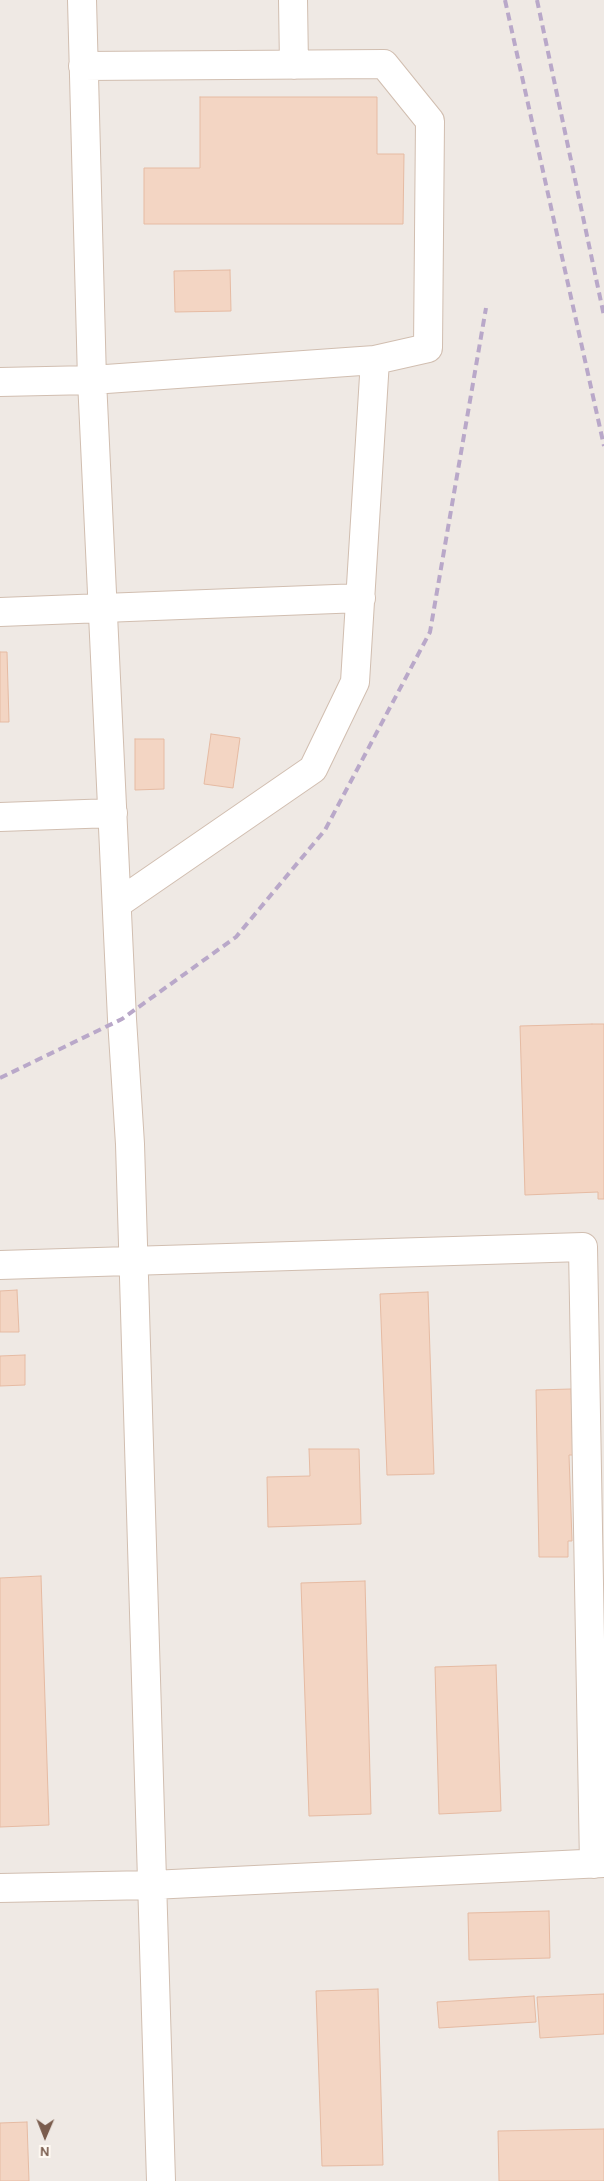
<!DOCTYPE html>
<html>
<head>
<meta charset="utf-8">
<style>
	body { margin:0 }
	#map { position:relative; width:604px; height:2181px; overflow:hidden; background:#fdf6ec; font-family:Karla,sans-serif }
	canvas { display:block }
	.north { position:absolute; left:20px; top:2111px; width:50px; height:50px; -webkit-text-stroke:4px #fffaf3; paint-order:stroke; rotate:181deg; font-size:14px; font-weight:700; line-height:20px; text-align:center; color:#7a5c4d }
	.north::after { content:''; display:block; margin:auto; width:18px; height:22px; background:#7a5c4d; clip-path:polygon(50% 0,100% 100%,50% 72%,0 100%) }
</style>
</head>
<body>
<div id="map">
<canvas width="604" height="2181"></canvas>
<div class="north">N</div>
</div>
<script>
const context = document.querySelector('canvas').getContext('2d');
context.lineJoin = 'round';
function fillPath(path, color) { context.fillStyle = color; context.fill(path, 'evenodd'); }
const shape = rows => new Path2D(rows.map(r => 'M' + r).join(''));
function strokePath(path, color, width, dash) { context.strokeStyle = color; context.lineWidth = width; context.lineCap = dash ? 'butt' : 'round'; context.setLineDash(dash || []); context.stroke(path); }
const industrial = shape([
	[0,0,604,0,604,2181,0,2181]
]);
const building = shape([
	[200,97,377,97,377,154,404,154,403,224,144,224,144,168,200,168,200,97],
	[230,270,231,311,175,312,174,271,230,270],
	[0,652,7,652,9,722,0,722,0,652],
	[211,734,240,738,233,788,204,784,211,734],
	[135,739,164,739,164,789,135,790,135,739],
	[592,1024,604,1024,604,1199,598,1199,598,1192,525,1195,520,1026,592,1024],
	[17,1290,19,1332,0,1332,0,1291,17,1290],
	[428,1292,434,1474,387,1475,380,1294,428,1292],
	[25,1355,25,1385,0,1386,0,1356,25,1355],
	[571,1389,573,1455,569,1455,572,1541,568,1541,568,1557,539,1557,536,1390,571,1389],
	[309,1449,359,1449,361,1524,268,1527,267,1477,310,1476,309,1449],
	[41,1576,49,1825,0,1827,0,1578,41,1576],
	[365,1581,371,1814,309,1816,301,1583,365,1581],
	[496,1665,501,1811,439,1814,435,1667,496,1665],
	[549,1911,550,1958,469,1960,468,1913,549,1911],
	[378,1989,383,2165,322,2166,316,1991,378,1989],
	[604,1994,604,2034,540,2038,537,1997,604,1994],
	[534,1996,536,2022,439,2028,437,2002,534,1996],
	[27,2122,29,2181,0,2181,0,2123,27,2122],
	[604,2129,604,2181,499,2181,498,2131,604,2129]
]);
const minor = shape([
	[82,0,92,380,122,1019,130,1144,161,2181],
	[293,0,294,65],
	[0,382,92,380,375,360,428,348,430,121,384,64,83,66],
	[0,612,361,598],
	[0,817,113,813],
	[117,904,313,769,355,682,375,360],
	[0,1265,583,1247,594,1864],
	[0,1888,152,1885,604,1863]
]);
const rail = shape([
	[505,0,604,446],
	[537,0,604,316],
	[0,1078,122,1019,236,937,325,830,430,632,486,308]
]);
fillPath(industrial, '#efe9e4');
fillPath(building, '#f3d5c3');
strokePath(building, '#e6bba3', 1);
strokePath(minor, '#d1beb0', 30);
strokePath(minor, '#fff', 28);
strokePath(rail, '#b9a8c9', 4, [8, 5]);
</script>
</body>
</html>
